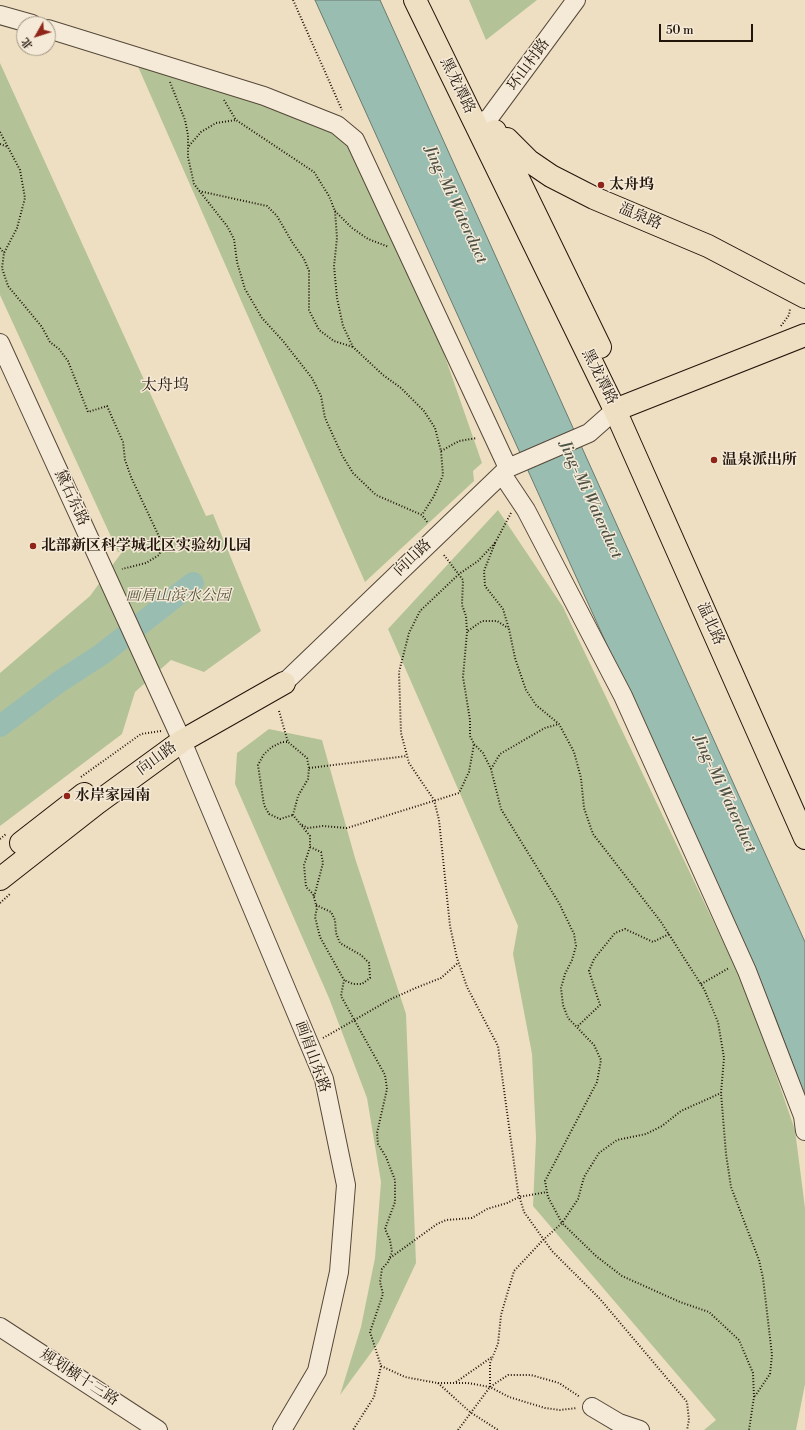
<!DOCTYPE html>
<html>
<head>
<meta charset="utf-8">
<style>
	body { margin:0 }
	#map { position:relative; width:805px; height:1430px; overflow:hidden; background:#efdfc2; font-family:"Libre Bodoni","Noto Serif SC",serif }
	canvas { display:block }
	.north { position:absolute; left:16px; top:16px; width:40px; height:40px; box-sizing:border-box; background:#f5ead7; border:1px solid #a19585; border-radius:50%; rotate:231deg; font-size:11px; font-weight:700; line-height:16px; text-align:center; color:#22150b }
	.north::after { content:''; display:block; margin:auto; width:14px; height:18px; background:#8f2418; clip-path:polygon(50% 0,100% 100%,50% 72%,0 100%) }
	.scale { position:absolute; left:659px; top:24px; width:94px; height:18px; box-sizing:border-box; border:2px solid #22150b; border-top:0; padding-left:5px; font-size:12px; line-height:14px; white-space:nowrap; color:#22150b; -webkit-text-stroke:3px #f5ead7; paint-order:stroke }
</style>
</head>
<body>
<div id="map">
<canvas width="805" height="1430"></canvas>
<div class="north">北</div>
<div class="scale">50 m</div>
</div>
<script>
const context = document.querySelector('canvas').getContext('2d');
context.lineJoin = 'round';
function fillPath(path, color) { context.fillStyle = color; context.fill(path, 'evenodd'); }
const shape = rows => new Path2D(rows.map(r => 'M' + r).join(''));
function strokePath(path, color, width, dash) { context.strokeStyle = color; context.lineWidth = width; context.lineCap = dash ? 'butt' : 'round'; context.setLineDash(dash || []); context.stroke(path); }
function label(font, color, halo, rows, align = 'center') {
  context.font = font + ' "Libre Bodoni","Noto Serif SC",serif'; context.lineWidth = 3; context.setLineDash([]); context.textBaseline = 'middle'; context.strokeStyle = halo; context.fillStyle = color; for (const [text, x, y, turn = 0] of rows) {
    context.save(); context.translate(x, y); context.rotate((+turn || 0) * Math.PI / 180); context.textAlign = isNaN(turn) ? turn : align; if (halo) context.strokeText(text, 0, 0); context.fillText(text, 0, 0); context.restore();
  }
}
const green = shape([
	[469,0,537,0,486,40],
	[136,62,326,127,343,138,402,233,482,463,473,471,474,481,365,582],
	[0,63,206,516,213,514,261,631,204,672,171,660,135,692,122,734,0,826,0,673,90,596,122,552,165,534,118,552,0,295],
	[498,510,563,607,748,994,795,1130,805,1208,805,1384,796,1430,704,1430,716,1420,533,1206,536,1138,532,1054,513,954,518,926,388,629],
	[269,729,322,740,355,858,406,1014,416,1263,379,1342,340,1395,361,1327,375,1258,381,1182,367,1098,329,998,235,784,237,753]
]);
const water = shape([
	[315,0,380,0,805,942,805,1097,774,1014,315,0]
]);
const river = shape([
	[0,726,59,682,102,654,193,583]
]);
const path = shape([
	[293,0,342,110],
	[170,82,185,120,188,135,188,157,194,184,227,226,234,239,237,262,245,289,262,318,283,341,312,378,321,396,325,418,342,455,353,473,376,495,422,515,428,523],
	[224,100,236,120,314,172,329,196,335,211,337,238,334,266,337,298,343,326,353,347,383,375,401,388,424,411,435,428,441,451,443,475,434,496,422,515],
	[0,132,20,170,25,198,17,228,4,253,2,268,8,286,42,327,50,342,59,349,68,361,88,412,107,406,123,442,125,460,131,477,163,545,159,555,146,563,122,569],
	[0,144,8,147],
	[189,146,201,132,216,123,236,120],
	[199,191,267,206,277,216,292,242,304,259,309,271,309,310,319,330,334,341,353,347],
	[335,211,352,228,368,239,389,247],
	[0,248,4,253],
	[781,326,789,315,790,309],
	[441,451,459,441,477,438],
	[511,513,495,543,484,571,485,586,503,609,509,629,515,658,526,690,536,705,559,724,574,752,581,778,584,808,593,834,661,922,704,989,718,1022,724,1058,721,1093,726,1154,731,1187,759,1260,763,1278,772,1355,770,1374,755,1396],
	[495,543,478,561,459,574,420,611,409,633,399,672,401,733,409,763,434,800,439,820,450,926,457,958,467,987,498,1046,518,1192,524,1212,552,1251,600,1299,687,1402,689,1420,687,1430],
	[444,555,463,580,462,605,466,616,467,632,463,677,470,720,470,736,474,744,483,753,491,769,501,809,559,903,574,934,576,946,572,960,565,974,561,988,563,1005,568,1018,594,1045,601,1060,597,1082,545,1181,548,1197,562,1223,596,1256,622,1276,680,1302,709,1312,739,1340,753,1373,754,1397,749,1430],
	[468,631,482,621,497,621,508,628],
	[279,711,288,742,307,758,309,768,308,779,298,796,293,815,310,836,310,847,304,865,306,887,313,894,317,908,315,917,320,937,344,980,341,996,385,1075,387,1089,377,1133,378,1144,386,1157,395,1180,395,1202,385,1229,390,1240,392,1252,388,1262,382,1269,380,1282,383,1294,370,1332,381,1366,374,1397,353,1430],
	[287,742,282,742,272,747,264,754,258,765,264,805,269,814,280,819,293,815],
	[309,768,407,756],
	[491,769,500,754,545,728,559,724],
	[81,777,141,734,161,731],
	[302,825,308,828,323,826,347,828,459,793,469,772,474,744],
	[0,839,6,834],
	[310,847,321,852,323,863,314,897],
	[0,903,11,893],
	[316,905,331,912,335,920,336,933,340,943,361,955,369,963,370,978,362,984,353,984,344,980],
	[701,984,729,968],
	[578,1026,600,1005,589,971,594,959,615,933,625,929,653,942,669,934],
	[323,1038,391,999,418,987,441,978,458,963],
	[390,1258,437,1224,446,1220,472,1218,487,1209,507,1203,519,1197,547,1192],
	[381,1366,405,1377,437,1383,468,1383,490,1387,509,1397,545,1408,560,1410,577,1408],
	[456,1382,492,1357],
	[438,1383,470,1412,498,1430],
	[490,1387,490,1363,498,1344,501,1315,514,1271,543,1240,562,1223,578,1199,584,1177,599,1153,617,1140,646,1134,662,1126,681,1111,721,1093],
	[458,1430,490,1387,508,1375,531,1375,559,1383,580,1397]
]);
const minor = shape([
	[0,15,32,24],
	[48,29,264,96,337,125,355,140,508,468],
	[476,125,489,118,576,0],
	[0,343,182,741,324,1079,346,1185,339,1272,317,1371,282,1430],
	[502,474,526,510,623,696,747,971,803,1116,805,1131],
	[284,683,508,468,589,433,615,410],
	[0,1327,158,1430],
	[592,1407,619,1423,640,1430]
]);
const major = shape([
	[415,0,615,410,805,838],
	[495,131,600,347],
	[507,139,529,161,551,176,594,198,708,246,805,297],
	[615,410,805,335],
	[21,843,84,794],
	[0,879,97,803,182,741,284,683]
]);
const markers = [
	[601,185,4,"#8f2418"],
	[714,460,4,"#8f2418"],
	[33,546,4,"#8f2418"],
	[67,796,4,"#8f2418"]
];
const streetNames = [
	["环山村路",529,65,-54],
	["黑龙潭路",457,86,64],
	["温泉路",640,217,23],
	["黑龙潭路",599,377,63],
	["黛石东路",71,498,65],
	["向山路",413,558,-44],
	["温北路",710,624,66],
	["向山路",157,759,-36],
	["画眉山东路",312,1057,70],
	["规划横十三路",79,1378,33]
];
const poiNames = [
	["太舟坞",609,185],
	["温泉派出所",722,460],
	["北部新区科学城北区实验幼儿园",41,546],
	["水岸家园南",75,796]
];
const parkNames = [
	["画眉山滨水公园",178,596]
];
const waterNames = [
	["Jing-Mi Waterduct",455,205,65],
	["Jing-Mi Waterduct",590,500,65],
	["Jing-Mi Waterduct",724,794,65]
];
const neighbourhoodNames = [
	["太舟坞",165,386]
];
fillPath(green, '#b4c397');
fillPath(water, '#9abdb2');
strokePath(water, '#6a7a6f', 1);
strokePath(river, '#9abdb2', 22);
strokePath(minor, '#554839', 20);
strokePath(major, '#22150b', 24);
strokePath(path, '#22150b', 2, [1, 2]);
strokePath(minor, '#f5ead7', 18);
strokePath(major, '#efdfc2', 22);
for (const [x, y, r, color] of markers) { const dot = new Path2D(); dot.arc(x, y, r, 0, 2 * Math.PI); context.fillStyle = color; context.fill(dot); strokePath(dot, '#f5ead7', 1.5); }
label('15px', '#22150b', '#f5ead7', streetNames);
label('bold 15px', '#22150b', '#f5ead7', poiNames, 'left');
label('italic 15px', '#55523c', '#f5ead7', parkNames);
label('italic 16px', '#4c5045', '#f5ead7', waterNames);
label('16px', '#22150b', '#f5ead7', neighbourhoodNames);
</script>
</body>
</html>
